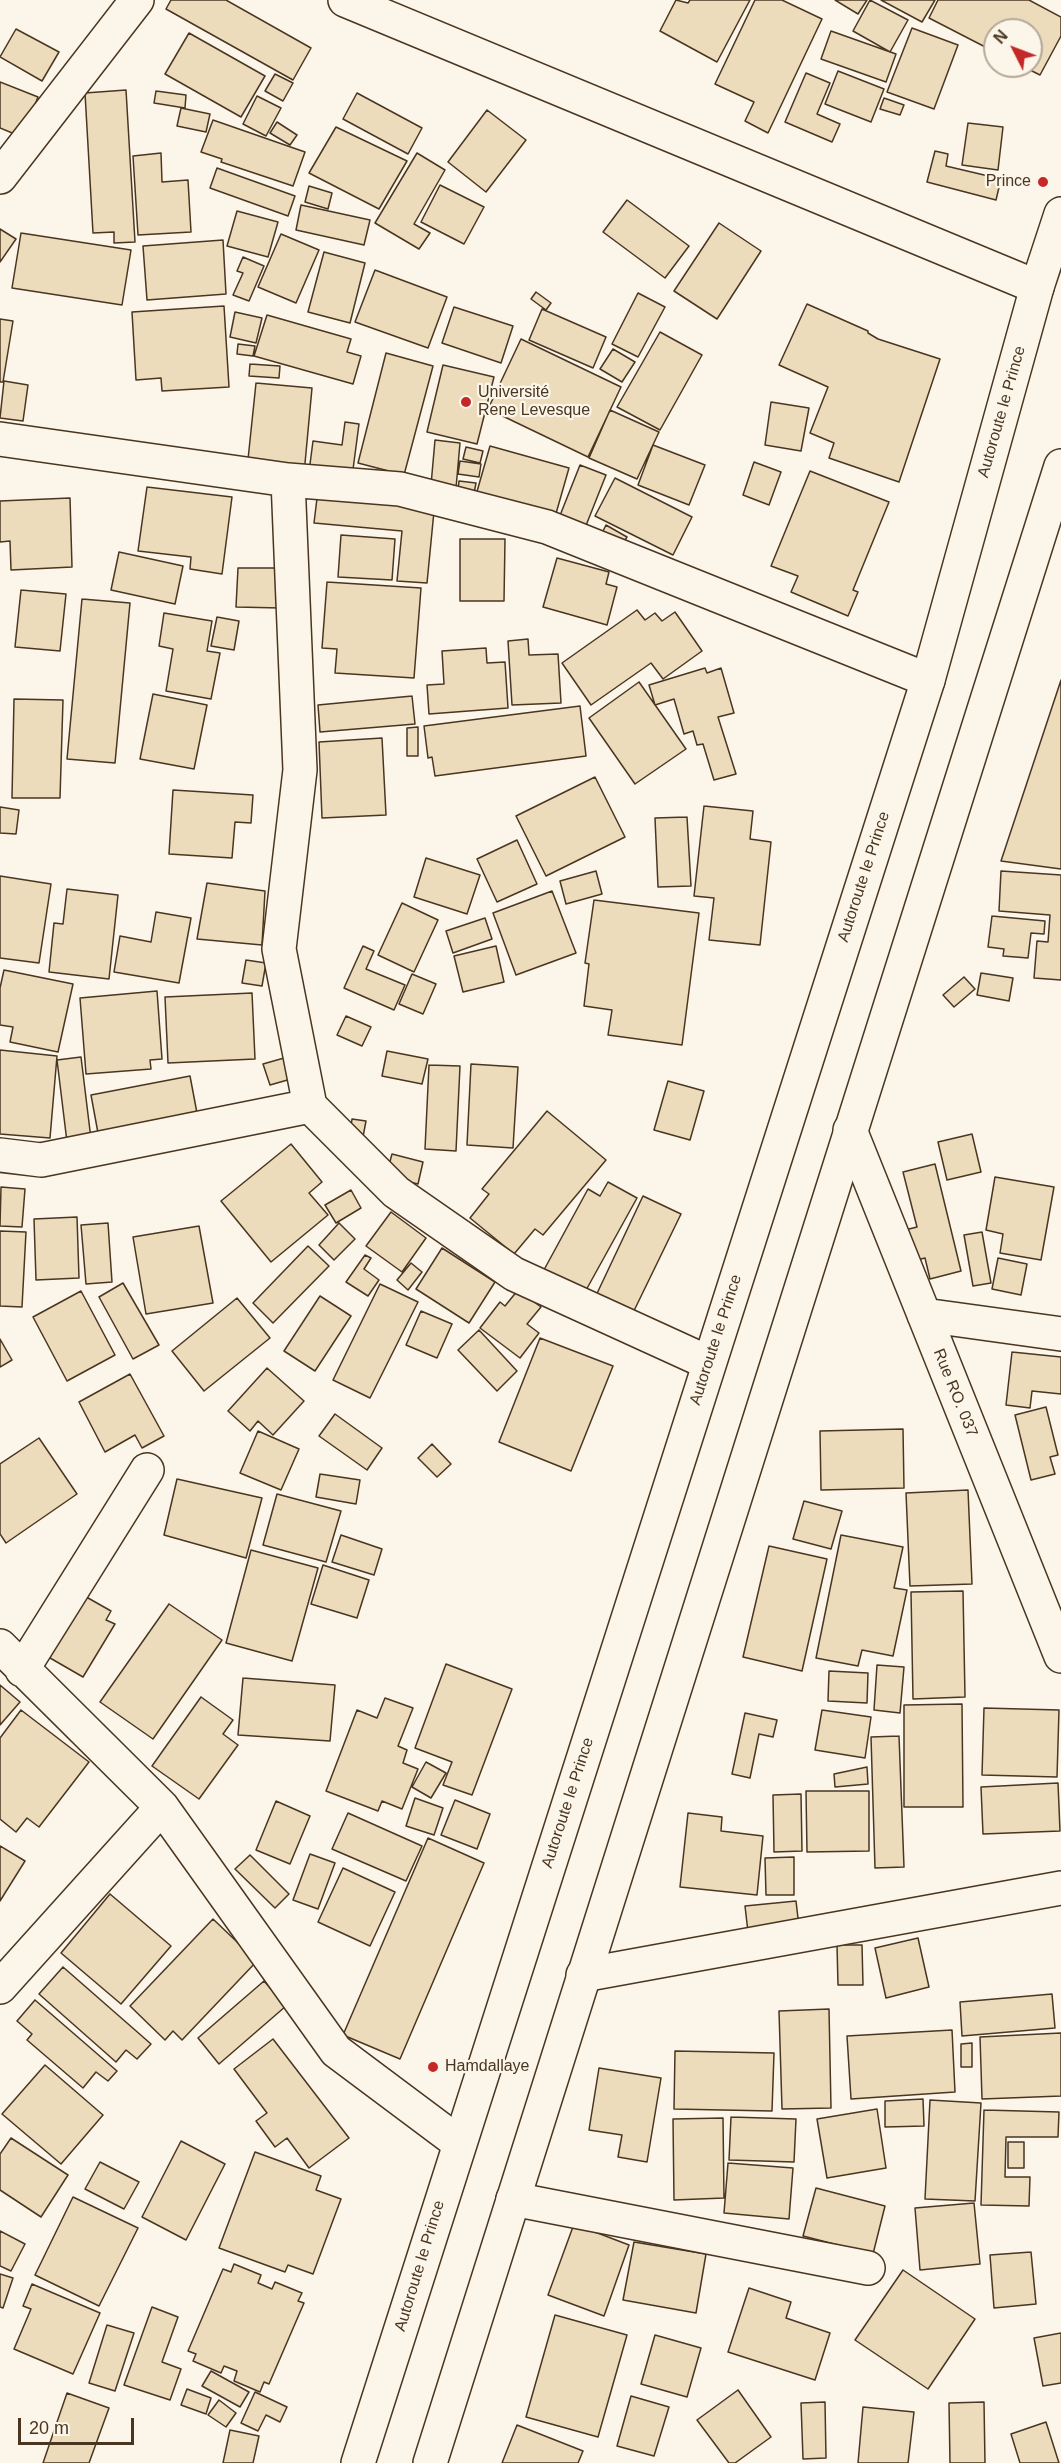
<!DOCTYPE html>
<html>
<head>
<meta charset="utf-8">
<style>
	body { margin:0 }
	#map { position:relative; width:1061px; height:2463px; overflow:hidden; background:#fbf6e9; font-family:Helvetica,sans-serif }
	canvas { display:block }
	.north { position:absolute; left:983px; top:18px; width:60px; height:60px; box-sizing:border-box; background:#fbf6e9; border:2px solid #b4a999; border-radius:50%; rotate:312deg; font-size:16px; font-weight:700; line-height:24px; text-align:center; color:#4a3520 }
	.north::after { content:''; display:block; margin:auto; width:21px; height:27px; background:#c62828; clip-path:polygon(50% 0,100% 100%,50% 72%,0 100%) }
	.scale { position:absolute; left:18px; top:2418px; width:116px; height:27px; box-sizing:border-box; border:3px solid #4a3520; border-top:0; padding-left:8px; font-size:18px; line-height:21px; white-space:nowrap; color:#4a3520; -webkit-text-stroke:4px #fbf6e9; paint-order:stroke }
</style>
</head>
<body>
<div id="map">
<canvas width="1061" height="2463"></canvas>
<div class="north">N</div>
<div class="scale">20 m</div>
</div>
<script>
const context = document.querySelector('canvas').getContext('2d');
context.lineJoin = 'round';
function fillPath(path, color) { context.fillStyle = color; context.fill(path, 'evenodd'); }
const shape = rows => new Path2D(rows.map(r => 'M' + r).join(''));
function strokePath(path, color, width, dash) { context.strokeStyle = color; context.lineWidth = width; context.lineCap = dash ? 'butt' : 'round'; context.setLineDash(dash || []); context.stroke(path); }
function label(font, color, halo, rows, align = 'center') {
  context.font = font + ' Helvetica,sans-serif'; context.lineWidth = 4.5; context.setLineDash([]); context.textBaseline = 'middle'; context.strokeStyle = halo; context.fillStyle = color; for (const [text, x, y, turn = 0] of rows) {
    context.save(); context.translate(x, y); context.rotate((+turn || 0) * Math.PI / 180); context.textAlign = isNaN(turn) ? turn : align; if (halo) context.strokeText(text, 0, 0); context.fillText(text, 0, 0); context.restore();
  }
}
const building = shape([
	[171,0,226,0,311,48,293,80,166,9,171,0],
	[676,0,688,3,690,0,750,0,717,62,660,31,676,0],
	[755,0,782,0,822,19,768,133,745,121,754,102,715,84,755,0],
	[835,0,867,0,858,14,835,0],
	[870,0,908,20,890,52,853,31,870,0],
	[881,0,935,0,922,22,881,0],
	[938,0,1029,0,1061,17,1061,36,1040,75,1022,66,1031,66,1031,30,995,30,995,52,929,18,938,0],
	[912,28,958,45,934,109,887,92,912,28],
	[16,29,59,52,42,81,0,57,16,29],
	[831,31,896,54,886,82,821,59,831,31],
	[189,33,265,76,241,117,165,74,189,33],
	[838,71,884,89,871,122,825,104,838,71],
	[806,73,830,83,817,114,840,124,832,142,785,122,806,73],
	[275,74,293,83,283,101,265,91,275,74],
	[0,82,38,97,22,137,0,128,0,82],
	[126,90,135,242,114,243,114,232,93,233,85,93,126,90],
	[156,91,186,95,185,108,154,103,156,91],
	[357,93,422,128,408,154,343,119,357,93],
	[257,96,281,108,266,136,243,124,257,96],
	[884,98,904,105,900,115,880,109,884,98],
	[181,108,210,114,206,132,177,126,181,108],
	[487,110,526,140,486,192,448,162,487,110],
	[213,120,305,152,293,186,221,162,222,159,201,152,213,120],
	[277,122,297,135,290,145,270,133,277,122],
	[968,123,1003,127,998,170,962,165,968,123],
	[336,127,407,161,379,209,309,173,336,127],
	[935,151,948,154,946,166,1001,179,996,200,927,182,935,151],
	[161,153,162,182,188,180,191,232,138,235,133,156,161,153],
	[417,153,445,170,414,224,430,233,419,249,375,223,417,153],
	[217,168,295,196,288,216,210,188,217,168],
	[440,185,484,207,464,244,421,222,440,185],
	[309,186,332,193,328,209,305,202,309,186],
	[627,200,689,246,665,278,603,232,627,200],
	[301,205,370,220,364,245,296,230,301,205],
	[237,211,278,222,268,257,227,246,237,211],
	[719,223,761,251,717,319,674,291,719,223],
	[0,229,16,239,0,262,0,229],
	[21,233,131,250,122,305,12,288,21,233],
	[281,234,319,250,296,303,258,287,281,234],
	[223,240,226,294,147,300,143,246,223,240],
	[324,252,365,263,350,323,308,312,324,252],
	[243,257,264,266,249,301,233,295,243,273,237,271,243,257],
	[375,270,447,297,428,348,355,322,375,270],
	[536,292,551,303,546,310,531,299,536,292],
	[638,293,665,307,638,357,612,344,638,293],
	[807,304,868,331,868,333,878,339,940,359,899,482,829,458,834,443,810,433,828,387,779,365,807,304],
	[224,306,229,387,162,391,161,378,136,380,132,312,224,306],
	[454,307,513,326,501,363,442,343,454,307],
	[542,309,606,337,593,368,529,340,542,309],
	[235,312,262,318,256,343,230,337,235,312],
	[267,315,351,339,347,352,361,356,353,384,254,356,267,315],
	[0,319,13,321,3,382,0,382,0,319],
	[660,332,702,355,660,430,617,407,660,332],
	[521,339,621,387,588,457,488,409,521,339],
	[238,344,255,346,253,356,237,354,238,344],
	[613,349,635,362,622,382,600,369,613,349],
	[386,353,433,366,404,475,358,463,386,353],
	[250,364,280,366,279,378,249,376,250,364],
	[443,365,494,377,477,444,427,432,443,365],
	[4,381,28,385,23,421,0,418,4,381],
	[256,383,312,388,304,474,247,469,256,383],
	[771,402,809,408,801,451,765,445,771,402],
	[610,410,659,432,637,479,589,458,610,410],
	[345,422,359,424,352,477,309,472,313,441,342,445,345,422],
	[435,440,460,443,456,488,431,485,435,440],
	[653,445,705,465,689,505,638,485,653,445],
	[490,446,569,468,555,517,476,495,490,446],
	[466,447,483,451,480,463,463,459,466,447],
	[460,461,481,464,479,477,458,474,460,461],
	[754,462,781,472,769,505,743,495,754,462],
	[580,465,606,475,585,528,559,518,580,465],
	[810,471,889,502,853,590,858,592,848,616,791,592,798,576,771,566,810,471],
	[615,478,692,517,673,555,595,516,615,478],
	[459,481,476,483,472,504,458,490,459,481],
	[147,487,232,497,222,574,190,569,191,557,138,551,147,487],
	[318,490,435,501,427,583,397,581,402,531,314,523,318,490],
	[70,498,72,567,11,570,10,541,0,542,0,501,70,498],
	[606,525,627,537,620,548,600,537,606,525],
	[341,535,395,539,392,580,338,577,341,535],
	[460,539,505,539,504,601,460,601,460,539],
	[119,552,183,566,175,604,111,590,119,552],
	[557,558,609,572,606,584,617,587,607,625,543,607,557,558],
	[238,568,283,568,281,608,236,607,238,568],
	[327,582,421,588,414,678,335,673,337,649,322,648,327,582],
	[21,590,66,594,60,651,15,647,21,590],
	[82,599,130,603,115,763,67,759,82,599],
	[637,610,645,620,655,613,662,621,675,612,702,651,663,679,651,663,591,705,562,663,637,610],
	[164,613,212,621,207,651,220,653,211,699,166,691,173,649,159,646,164,613],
	[217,617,239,621,234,650,211,646,217,617],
	[528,639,529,655,558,654,561,703,512,705,508,641,528,639],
	[486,648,487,663,505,662,508,708,429,714,427,685,444,684,442,651,486,648],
	[705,668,707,673,721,668,734,713,718,717,736,774,714,780,703,744,697,745,693,731,684,734,674,699,655,705,649,685,705,668],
	[1061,680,1061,869,1001,861,1061,680],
	[639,682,686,749,635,784,589,718,639,682],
	[153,694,207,705,194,769,140,759,153,694],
	[412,696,415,724,320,732,318,705,412,696],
	[14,699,63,700,60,798,12,798,14,699],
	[580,706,586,756,435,776,432,757,428,758,424,726,580,706],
	[418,727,418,756,407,756,407,728,418,727],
	[382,738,386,815,322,818,319,742,382,738],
	[595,777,625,837,546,876,516,816,595,777],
	[173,790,253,795,251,823,235,822,232,858,169,854,173,790],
	[704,806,753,811,750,839,771,842,760,945,709,940,714,898,694,896,704,806],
	[0,807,19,810,16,834,0,833,0,807],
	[687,817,691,886,658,887,655,818,687,817],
	[517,840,537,884,497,902,477,859,517,840],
	[426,858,480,875,467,914,414,897,426,858],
	[596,871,602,894,566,904,560,881,596,871],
	[1001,871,1061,875,1061,980,1034,978,1037,941,1048,942,1050,915,999,911,1001,871],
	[0,876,51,884,39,963,0,958,0,876],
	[207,883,265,891,262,945,197,939,207,883],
	[67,889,118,895,109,979,49,972,54,923,63,924,67,889],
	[552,891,576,953,516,975,493,913,552,891],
	[594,900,699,913,682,1045,608,1035,612,1010,584,1006,589,964,585,963,594,900],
	[402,903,438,920,414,972,378,955,402,903],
	[156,912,191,918,179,983,114,972,120,936,151,942,156,912],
	[992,916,1045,921,1044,934,1031,933,1028,958,1003,956,1004,949,988,947,992,916],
	[485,918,492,939,453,953,446,931,485,918],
	[363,946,374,951,366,969,405,985,394,1010,344,988,363,946],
	[496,946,504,982,463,992,454,956,496,946],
	[246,960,266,963,262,986,242,983,246,960],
	[4,970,73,984,58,1052,10,1042,13,1027,0,1025,0,988,4,970],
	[981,973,1013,978,1009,1001,977,995,981,973],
	[412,974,436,984,423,1014,399,1004,412,974],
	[964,977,975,989,954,1007,943,995,964,977],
	[157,991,162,1059,150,1060,151,1069,86,1074,80,998,157,991],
	[252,993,255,1059,168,1063,165,997,252,993],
	[346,1016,371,1027,362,1046,337,1035,346,1016],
	[0,1050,57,1056,50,1138,0,1134,0,1050],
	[387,1051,428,1059,422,1084,382,1076,387,1051],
	[81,1057,91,1139,67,1142,57,1060,81,1057],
	[284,1058,291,1079,270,1085,263,1064,284,1058],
	[471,1064,518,1067,513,1148,467,1145,471,1064],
	[429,1065,460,1066,456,1151,425,1149,429,1065],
	[190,1076,197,1113,98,1133,91,1095,190,1076],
	[668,1081,704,1091,690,1140,654,1130,668,1081],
	[547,1111,606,1160,543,1235,535,1229,514,1254,470,1218,489,1194,482,1189,547,1111],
	[352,1119,366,1121,362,1142,349,1140,352,1119],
	[972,1134,981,1172,947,1180,938,1142,972,1134],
	[291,1144,322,1182,309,1193,328,1215,271,1262,221,1201,291,1144],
	[392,1154,423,1162,418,1184,386,1176,392,1154],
	[935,1164,961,1271,930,1279,925,1258,913,1261,905,1230,917,1227,903,1172,935,1164],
	[995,1177,1054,1187,1041,1260,1000,1253,1003,1234,986,1230,995,1177],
	[608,1182,637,1198,580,1301,539,1279,588,1189,600,1196,608,1182],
	[1,1187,25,1189,22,1227,0,1226,1,1187],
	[351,1190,361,1208,336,1223,325,1205,351,1190],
	[643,1196,681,1214,629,1321,592,1304,643,1196],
	[391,1212,426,1238,402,1272,366,1246,391,1212],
	[77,1217,79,1278,36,1280,34,1219,77,1217],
	[108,1223,112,1282,86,1284,81,1225,108,1223],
	[339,1223,355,1239,334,1260,319,1245,339,1223],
	[199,1226,213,1303,146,1314,133,1237,199,1226],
	[0,1231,26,1232,22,1307,0,1306,0,1231],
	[982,1232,991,1283,973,1286,964,1235,982,1232],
	[308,1246,329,1266,273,1323,253,1303,308,1246],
	[442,1248,495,1282,469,1323,416,1289,442,1248],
	[365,1255,371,1258,364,1269,379,1280,368,1296,346,1282,365,1255],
	[998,1258,1027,1264,1021,1295,992,1289,998,1258],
	[411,1263,422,1272,408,1290,397,1280,411,1263],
	[123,1283,159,1345,133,1359,99,1297,123,1283],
	[380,1284,418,1302,370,1398,333,1380,380,1284],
	[518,1290,541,1307,527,1324,539,1333,520,1358,480,1328,500,1302,505,1306,518,1290],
	[81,1291,115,1355,67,1381,33,1317,81,1291],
	[320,1296,351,1316,315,1371,284,1351,320,1296],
	[237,1298,270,1338,204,1391,172,1351,237,1298],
	[421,1311,452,1324,437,1358,406,1345,421,1311],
	[479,1330,517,1371,497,1391,458,1350,479,1330],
	[540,1338,613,1366,571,1471,499,1442,540,1338],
	[0,1339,12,1360,0,1367,0,1339],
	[1012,1352,1061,1357,1061,1394,1032,1391,1030,1408,1006,1405,1012,1352],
	[267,1368,304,1401,273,1435,258,1421,250,1431,228,1411,267,1368],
	[130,1374,164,1436,142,1448,135,1435,105,1452,79,1402,130,1374],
	[1046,1407,1058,1455,1050,1457,1055,1474,1031,1480,1015,1415,1046,1407],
	[335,1414,382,1448,367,1470,319,1436,335,1414],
	[903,1429,904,1488,821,1490,820,1431,903,1429],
	[258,1431,299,1449,281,1490,240,1473,258,1431],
	[39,1438,77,1494,6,1543,0,1534,0,1464,39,1438],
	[432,1444,451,1464,437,1477,418,1458,432,1444],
	[320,1474,360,1480,356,1504,316,1497,320,1474],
	[177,1479,262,1498,246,1558,164,1535,177,1479],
	[968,1490,972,1584,910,1586,906,1493,968,1490],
	[277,1494,341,1511,326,1562,263,1545,277,1494],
	[804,1501,842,1511,831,1549,793,1539,804,1501],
	[341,1535,382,1549,374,1575,332,1562,341,1535],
	[841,1535,903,1547,894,1588,907,1590,893,1656,862,1650,858,1666,816,1658,841,1535],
	[769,1546,827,1559,802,1671,743,1657,769,1546],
	[251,1550,318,1568,292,1661,226,1643,251,1550],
	[323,1565,369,1580,357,1618,311,1604,323,1565],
	[74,1590,111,1611,106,1620,115,1624,83,1677,38,1651,74,1590],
	[963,1591,965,1697,913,1699,911,1592,963,1591],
	[169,1604,222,1640,153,1739,100,1702,169,1604],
	[446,1664,512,1689,472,1795,443,1785,452,1762,415,1748,446,1664],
	[877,1665,904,1667,900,1713,874,1710,877,1665],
	[829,1671,868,1673,867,1703,828,1701,829,1671],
	[243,1678,335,1685,330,1741,238,1735,243,1678],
	[0,1685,20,1702,0,1725,0,1685],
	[201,1697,233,1720,223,1734,238,1745,199,1799,152,1766,201,1697],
	[385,1698,413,1708,398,1746,407,1750,403,1763,418,1769,402,1809,382,1801,378,1811,326,1791,357,1710,377,1718,385,1698],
	[962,1704,963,1807,904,1807,904,1705,962,1704],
	[984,1708,1059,1710,1057,1777,982,1775,984,1708],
	[21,1710,89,1762,39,1827,27,1818,16,1832,0,1819,0,1738,21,1710],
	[822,1710,871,1717,865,1758,815,1750,822,1710],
	[745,1713,777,1720,773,1737,759,1734,750,1778,732,1774,745,1713],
	[899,1736,904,1867,875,1868,871,1737,899,1736],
	[426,1762,446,1773,431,1798,412,1787,426,1762],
	[867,1767,868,1784,835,1787,834,1774,867,1767],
	[1058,1783,1060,1831,983,1834,981,1787,1058,1783],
	[806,1791,869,1791,869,1851,807,1852,806,1791],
	[801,1794,802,1851,774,1852,773,1795,801,1794],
	[415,1798,443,1808,434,1835,406,1826,415,1798],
	[455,1800,490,1814,477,1849,441,1835,455,1800],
	[276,1801,310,1816,290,1864,256,1850,276,1801],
	[348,1813,422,1846,406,1881,332,1849,348,1813],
	[688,1813,722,1817,721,1831,763,1836,757,1895,680,1887,688,1813],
	[428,1838,484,1863,400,2059,343,2035,428,1838],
	[0,1846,25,1861,0,1901,0,1846],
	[310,1854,335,1863,318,1909,293,1900,310,1854],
	[250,1855,289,1894,275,1908,235,1869,250,1855],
	[794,1857,794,1895,766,1895,765,1858,794,1857],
	[343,1868,395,1892,370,1946,318,1922,343,1868],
	[110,1894,171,1946,121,2004,61,1953,110,1894],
	[796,1901,799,1927,748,1932,745,1906,796,1901],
	[213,1919,257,1961,182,2040,173,2031,165,2040,130,2006,213,1919],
	[918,1938,929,1987,886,1998,875,1948,918,1938],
	[837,1945,862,1945,863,1985,838,1985,837,1945],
	[63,1967,151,2044,137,2059,126,2050,116,2062,39,1994,63,1967],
	[264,1981,286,2006,219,2064,198,2038,264,1981],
	[1052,1994,1055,2028,962,2036,960,2002,1052,1994],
	[35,2000,117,2071,108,2081,96,2072,83,2088,27,2040,32,2034,17,2021,35,2000],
	[829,2009,831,2108,782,2109,779,2011,829,2009],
	[952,2030,955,2092,851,2099,847,2036,952,2030],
	[1061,2033,1061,2096,982,2099,980,2037,1061,2033],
	[273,2039,349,2138,309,2168,287,2138,275,2147,256,2121,267,2113,234,2069,273,2039],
	[972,2043,972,2067,961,2067,961,2044,972,2043],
	[675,2051,774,2053,772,2111,674,2109,675,2051],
	[45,2065,103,2115,61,2164,2,2114,45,2065],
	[599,2068,661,2078,647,2162,618,2157,622,2135,589,2130,599,2068],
	[923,2099,924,2126,885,2127,885,2101,923,2099],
	[930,2100,981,2103,975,2201,925,2199,930,2100],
	[877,2109,886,2168,827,2178,817,2119,877,2109],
	[984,2110,1059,2112,1058,2137,1006,2137,1005,2177,1030,2177,1029,2206,981,2205,984,2110],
	[731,2117,796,2119,794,2162,729,2160,731,2117],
	[723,2118,724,2198,674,2200,673,2119,723,2118],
	[11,2138,68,2175,41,2217,0,2190,0,2154,11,2138],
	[181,2141,225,2164,186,2240,142,2217,181,2141],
	[1008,2142,1024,2142,1024,2168,1008,2168,1008,2142],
	[255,2152,321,2176,316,2190,341,2199,313,2274,288,2265,285,2272,219,2248,255,2152],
	[100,2162,139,2182,124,2209,85,2189,100,2162],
	[728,2163,793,2168,789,2219,724,2213,728,2163],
	[816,2188,885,2206,873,2254,803,2236,816,2188],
	[73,2197,138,2228,99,2306,35,2275,73,2197],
	[974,2203,980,2264,920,2270,915,2208,974,2203],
	[574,2224,629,2245,604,2316,548,2295,574,2224],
	[0,2231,25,2244,11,2271,0,2266,0,2231],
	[634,2242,706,2254,696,2313,623,2300,634,2242],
	[1031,2252,1036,2304,994,2308,990,2255,1031,2252],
	[234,2264,261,2275,258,2283,272,2289,275,2282,302,2293,298,2301,304,2303,269,2384,264,2382,260,2392,234,2381,237,2371,224,2366,221,2373,193,2361,196,2354,188,2351,223,2269,231,2272,234,2264],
	[903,2270,975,2319,928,2389,855,2340,903,2270],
	[0,2274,13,2278,3,2308,0,2307,0,2274],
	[32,2284,100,2313,73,2374,14,2349,31,2309,23,2306,32,2284],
	[749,2288,791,2302,786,2318,830,2333,815,2380,728,2352,749,2288],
	[152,2307,178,2317,162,2362,181,2369,170,2400,124,2385,152,2307],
	[555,2315,627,2335,598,2437,526,2417,555,2315],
	[107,2325,134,2333,115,2391,89,2383,107,2325],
	[1061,2333,1061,2383,1043,2386,1034,2338,1061,2333],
	[655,2335,701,2348,687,2397,641,2384,655,2335],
	[211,2371,249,2392,240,2407,202,2386,211,2371],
	[187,2389,211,2398,206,2414,181,2405,187,2389],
	[738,2390,771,2437,735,2463,729,2463,697,2420,738,2390],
	[255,2392,287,2407,280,2422,266,2415,258,2431,241,2423,255,2392],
	[67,2393,109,2408,89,2463,43,2463,67,2393],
	[631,2396,669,2407,654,2456,617,2446,631,2396],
	[219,2400,236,2413,226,2427,208,2415,219,2400],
	[825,2402,826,2458,803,2459,801,2403,825,2402],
	[984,2402,985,2463,950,2463,949,2403,984,2402],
	[863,2407,914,2412,908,2463,858,2463,863,2407],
	[1046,2422,1059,2463,1020,2463,1011,2434,1046,2422],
	[517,2425,583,2451,578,2463,502,2463,517,2425],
	[230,2430,259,2436,253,2463,223,2463,230,2430]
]);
const minor = shape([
	[345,0,1037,287],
	[0,177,137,0],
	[0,439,288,480,400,489,547,527,928,680],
	[310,1106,396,1192,514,1274,709,1363],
	[850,1130,1061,1656],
	[0,1155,41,1160,310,1106,279,949,300,770,288,480],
	[924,1315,1061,1334],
	[0,1646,162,1807,336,2051,459,2143],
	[22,1670,147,1470],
	[583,1975,1061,1888],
	[0,1987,162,1807],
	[513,2199,868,2268]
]);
const major = shape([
	[358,2463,928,680,1037,287,1061,214],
	[430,2463,1061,466]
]);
const markers = [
	[1043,182,6,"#c62828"],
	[466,402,6,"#c62828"],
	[433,2067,6,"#c62828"]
];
const poiNames = [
	["Prince",1031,182,"right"],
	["Université",478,393],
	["Rene Levesque",478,411],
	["Hamdallaye",445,2067]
];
const streetNames = [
	["Autoroute le Prince",1002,412,-74],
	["Autoroute le Prince",864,877,-72],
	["Autoroute le Prince",716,1340,-72],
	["Rue RO. 037",955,1393,68],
	["Autoroute le Prince",568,1803,-72],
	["Autoroute le Prince",420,2266,-73]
];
fillPath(building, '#ecdcbc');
strokePath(building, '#4a3520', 1.5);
strokePath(minor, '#4a3520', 36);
strokePath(major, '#4a3520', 36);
strokePath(minor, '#fbf6e9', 33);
strokePath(major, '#fbf6e9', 33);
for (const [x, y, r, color] of markers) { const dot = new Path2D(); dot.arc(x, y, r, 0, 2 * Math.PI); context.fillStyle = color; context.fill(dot); strokePath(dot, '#fbf6e9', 2); }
label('16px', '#4a3520', '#fbf6e9', poiNames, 'left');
label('16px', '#4a3520', '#fbf6e9', streetNames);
</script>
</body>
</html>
